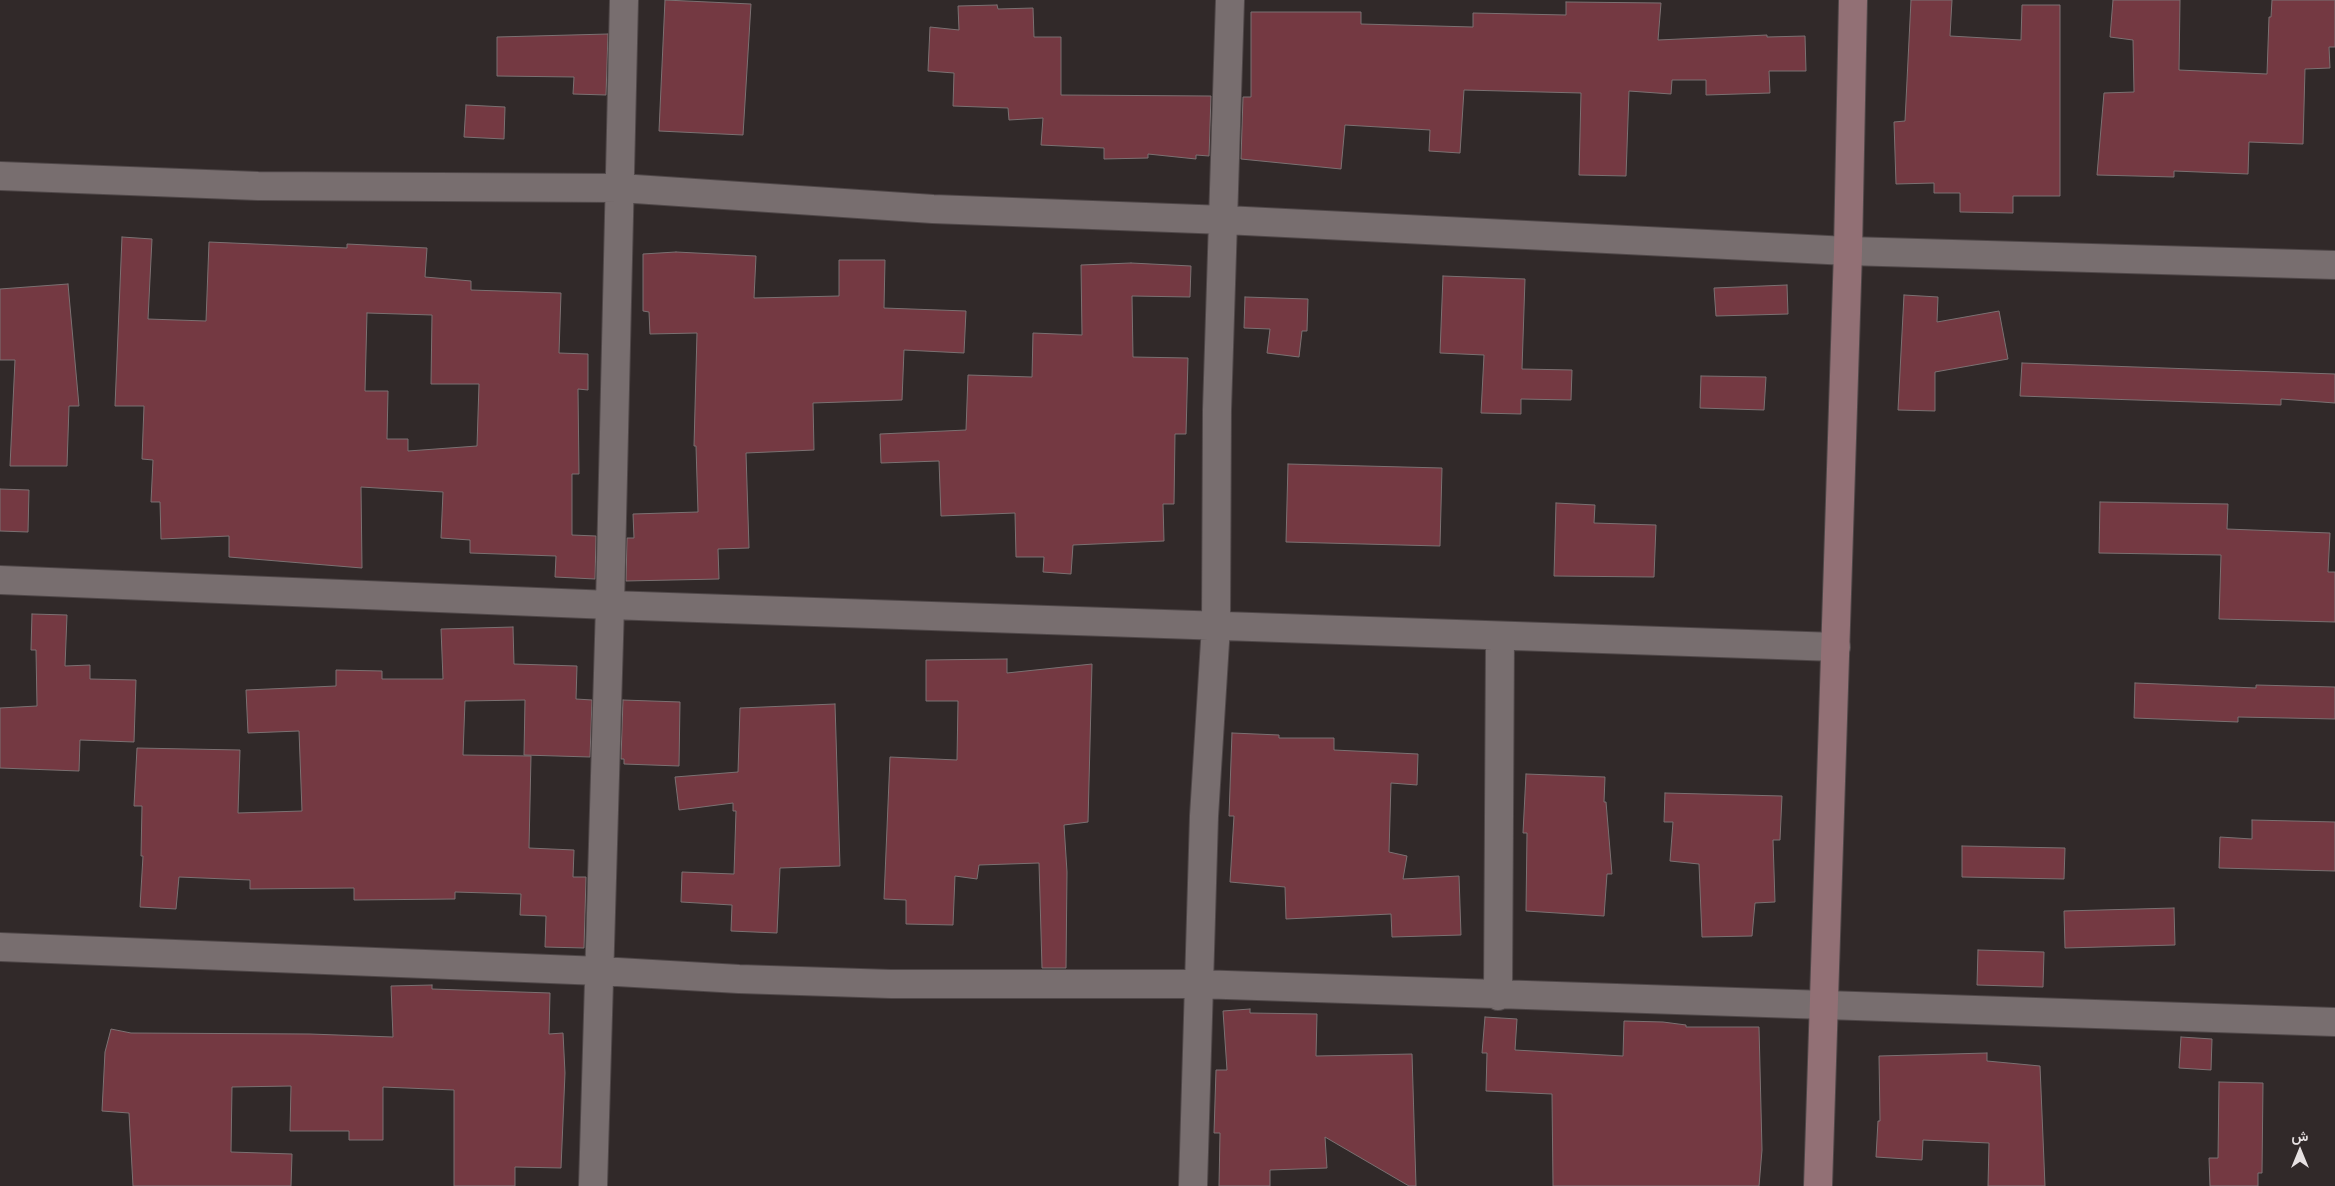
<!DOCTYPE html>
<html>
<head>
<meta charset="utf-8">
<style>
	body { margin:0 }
	#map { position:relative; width:2335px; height:1186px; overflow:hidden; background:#312929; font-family:"Exo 2",Vazirmatn,sans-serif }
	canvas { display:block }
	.north { position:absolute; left:2275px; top:1126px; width:50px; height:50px; -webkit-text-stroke:4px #312929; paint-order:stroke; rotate:0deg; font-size:14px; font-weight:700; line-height:20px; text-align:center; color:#e7e1e2 }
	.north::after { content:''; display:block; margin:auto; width:18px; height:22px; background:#e7e1e2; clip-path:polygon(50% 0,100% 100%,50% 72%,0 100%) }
</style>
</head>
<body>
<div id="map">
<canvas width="2335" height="1186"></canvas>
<div class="north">ش</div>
</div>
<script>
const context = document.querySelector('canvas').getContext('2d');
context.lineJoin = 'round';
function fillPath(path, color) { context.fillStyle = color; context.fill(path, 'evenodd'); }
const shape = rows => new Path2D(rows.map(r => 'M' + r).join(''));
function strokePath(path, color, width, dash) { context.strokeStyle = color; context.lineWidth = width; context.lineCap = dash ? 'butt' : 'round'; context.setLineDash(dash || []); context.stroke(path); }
const building = shape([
	[665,0,751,4,743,135,659,131,665,0],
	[1911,0,1952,0,1950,36,2021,40,2022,5,2060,5,2060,196,2013,196,2013,213,1960,212,1960,193,1934,193,1934,183,1896,184,1894,122,1905,121,1911,0],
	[2113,0,2180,0,2179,70,2267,74,2269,17,2271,17,2272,0,2335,0,2335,47,2329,47,2330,68,2305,69,2303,144,2249,142,2248,174,2174,171,2174,177,2097,175,2104,93,2134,92,2133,40,2110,37,2113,0],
	[1566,2,1661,3,1658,40,1767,35,1767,37,1805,36,1806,71,1769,71,1770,93,1706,95,1706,80,1672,80,1671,94,1629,91,1626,176,1579,175,1581,93,1464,90,1460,153,1429,151,1430,130,1345,125,1341,169,1241,159,1243,97,1251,97,1251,12,1361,12,1361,24,1473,27,1473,13,1566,15,1566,2],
	[997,5,998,9,1033,8,1034,37,1061,37,1061,95,1211,96,1209,156,1196,155,1196,159,1148,154,1148,158,1104,159,1104,148,1041,145,1043,118,1009,120,1008,108,953,106,954,73,928,71,930,27,959,30,958,6,997,5],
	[608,34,606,95,573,94,574,77,497,76,497,37,608,34],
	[466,105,505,107,504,139,464,137,466,105],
	[122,237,152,239,148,319,206,321,209,242,347,248,347,244,427,248,425,277,471,281,471,290,561,293,559,353,588,354,588,390,578,389,579,474,572,474,572,535,596,536,595,579,555,577,556,556,470,553,470,540,441,538,443,492,361,487,362,568,229,557,229,536,161,539,160,502,151,502,153,460,142,459,144,406,115,406,122,237],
	[367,313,432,315,431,384,479,384,477,446,408,451,408,439,387,439,388,391,365,391,367,313],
	[676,252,756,256,754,298,839,296,839,260,885,260,884,308,966,311,964,353,904,350,902,400,813,403,814,450,746,453,749,548,718,549,719,579,626,581,627,538,634,538,633,514,698,512,696,446,694,446,697,333,650,334,649,312,643,311,643,254,676,252],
	[1131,263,1191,266,1190,297,1132,296,1133,357,1188,358,1186,434,1175,434,1174,504,1163,504,1164,541,1073,545,1071,574,1043,572,1044,557,1016,557,1015,513,941,516,939,461,881,463,880,434,966,430,968,375,1032,377,1033,333,1082,335,1081,265,1131,263],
	[1443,276,1525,279,1522,369,1572,370,1571,400,1521,399,1521,414,1481,413,1484,355,1440,353,1443,276],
	[68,284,79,406,69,406,67,466,10,466,15,360,0,360,0,289,68,284],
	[1787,285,1788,314,1716,316,1714,288,1787,285],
	[1904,295,1938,297,1937,322,1999,311,2008,359,1935,372,1935,411,1898,410,1904,295],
	[1245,297,1308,299,1307,331,1302,331,1299,357,1267,353,1270,329,1244,328,1245,297],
	[2022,363,2335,374,2335,403,2281,399,2281,405,2020,396,2022,363],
	[1701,376,1766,377,1764,410,1700,408,1701,376],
	[1288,464,1442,468,1440,546,1286,542,1288,464],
	[0,489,29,490,28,532,0,531,0,489],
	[2100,502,2228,504,2227,529,2330,533,2328,572,2335,572,2335,622,2219,619,2221,555,2099,553,2100,502],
	[1556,503,1595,505,1594,523,1656,525,1654,577,1554,576,1556,503],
	[32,614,67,615,65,666,90,665,90,679,136,680,134,742,80,740,79,771,0,768,0,708,37,706,36,650,31,650,32,614],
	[513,627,514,664,577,666,576,699,592,700,590,757,524,755,525,700,465,701,463,755,531,756,529,848,574,850,573,877,586,877,584,948,545,947,546,916,520,915,521,894,455,892,455,899,354,900,354,888,250,889,250,880,179,877,176,909,140,907,143,856,141,856,142,806,134,806,137,748,240,750,238,813,302,811,299,731,248,733,246,690,336,686,336,670,382,671,382,679,443,679,441,629,513,627],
	[1007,659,1007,673,1092,664,1088,822,1064,825,1067,872,1066,968,1042,968,1039,863,979,865,977,879,955,876,953,925,906,924,906,900,884,899,890,757,957,760,958,701,926,701,926,660,1007,659],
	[2135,683,2256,688,2256,685,2335,687,2335,719,2238,717,2238,722,2134,718,2135,683],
	[623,700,680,702,679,766,624,764,624,759,621,759,623,700],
	[835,704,840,866,780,868,777,933,731,931,732,905,681,902,682,872,734,874,736,811,733,811,733,803,679,810,675,777,738,772,740,708,835,704],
	[1232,733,1279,735,1279,738,1334,738,1334,750,1418,754,1417,785,1391,783,1389,852,1407,856,1403,879,1459,876,1461,935,1392,937,1391,914,1286,919,1285,887,1230,882,1234,816,1229,816,1232,733],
	[1526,774,1605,777,1604,802,1606,802,1612,874,1607,874,1604,916,1526,911,1527,833,1523,833,1526,774],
	[1665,793,1782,796,1780,840,1773,840,1775,902,1755,903,1752,936,1702,937,1699,864,1670,861,1673,822,1664,822,1665,793],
	[2252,820,2335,822,2335,871,2219,868,2220,837,2252,839,2252,820],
	[1962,846,2065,848,2064,879,1962,877,1962,846],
	[2174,908,2175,945,2065,948,2064,911,2174,908],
	[1978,950,2044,952,2043,987,1977,985,1978,950],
	[432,985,432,989,550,993,549,1034,563,1033,565,1073,561,1168,515,1167,515,1186,454,1186,454,1090,383,1087,383,1140,349,1140,349,1131,290,1131,291,1086,232,1087,231,1152,292,1154,291,1186,133,1186,129,1113,102,1111,105,1052,111,1029,131,1033,310,1034,393,1037,391,986,432,985],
	[1250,1009,1250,1013,1317,1014,1316,1056,1412,1054,1416,1186,1409,1186,1325,1137,1327,1168,1270,1170,1270,1186,1219,1186,1220,1133,1214,1133,1216,1070,1227,1070,1223,1011,1250,1009],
	[1485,1017,1517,1019,1515,1050,1623,1056,1624,1021,1663,1022,1686,1025,1686,1027,1759,1027,1762,1150,1759,1186,1553,1186,1552,1094,1486,1091,1487,1053,1482,1053,1485,1017],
	[2181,1037,2212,1039,2211,1070,2179,1068,2181,1037],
	[1987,1053,1987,1061,2040,1066,2045,1186,1988,1186,1989,1143,1923,1140,1922,1160,1876,1157,1878,1121,1880,1121,1879,1056,1987,1053],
	[2219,1082,2263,1083,2262,1173,2258,1173,2258,1186,2210,1186,2209,1158,2218,1158,2219,1082]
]);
const street = shape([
	[0,176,258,186,620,188,933,209,1225,220,1848,251,2335,265],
	[0,580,610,605,1836,647],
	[0,947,600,971,739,979,891,984,1197,984,2335,1022],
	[1498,996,1500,636],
	[593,1186,610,605,624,0],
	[1193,1186,1204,816,1216,626,1217,410,1230,0]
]);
const secondary = shape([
	[1818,1186,1848,251,1853,0]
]);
fillPath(building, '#743942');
strokePath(building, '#7b7172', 1);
strokePath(street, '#4f4748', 30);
strokePath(secondary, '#4f4748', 30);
strokePath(street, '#786e6f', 28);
strokePath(secondary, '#927075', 28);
</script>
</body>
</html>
